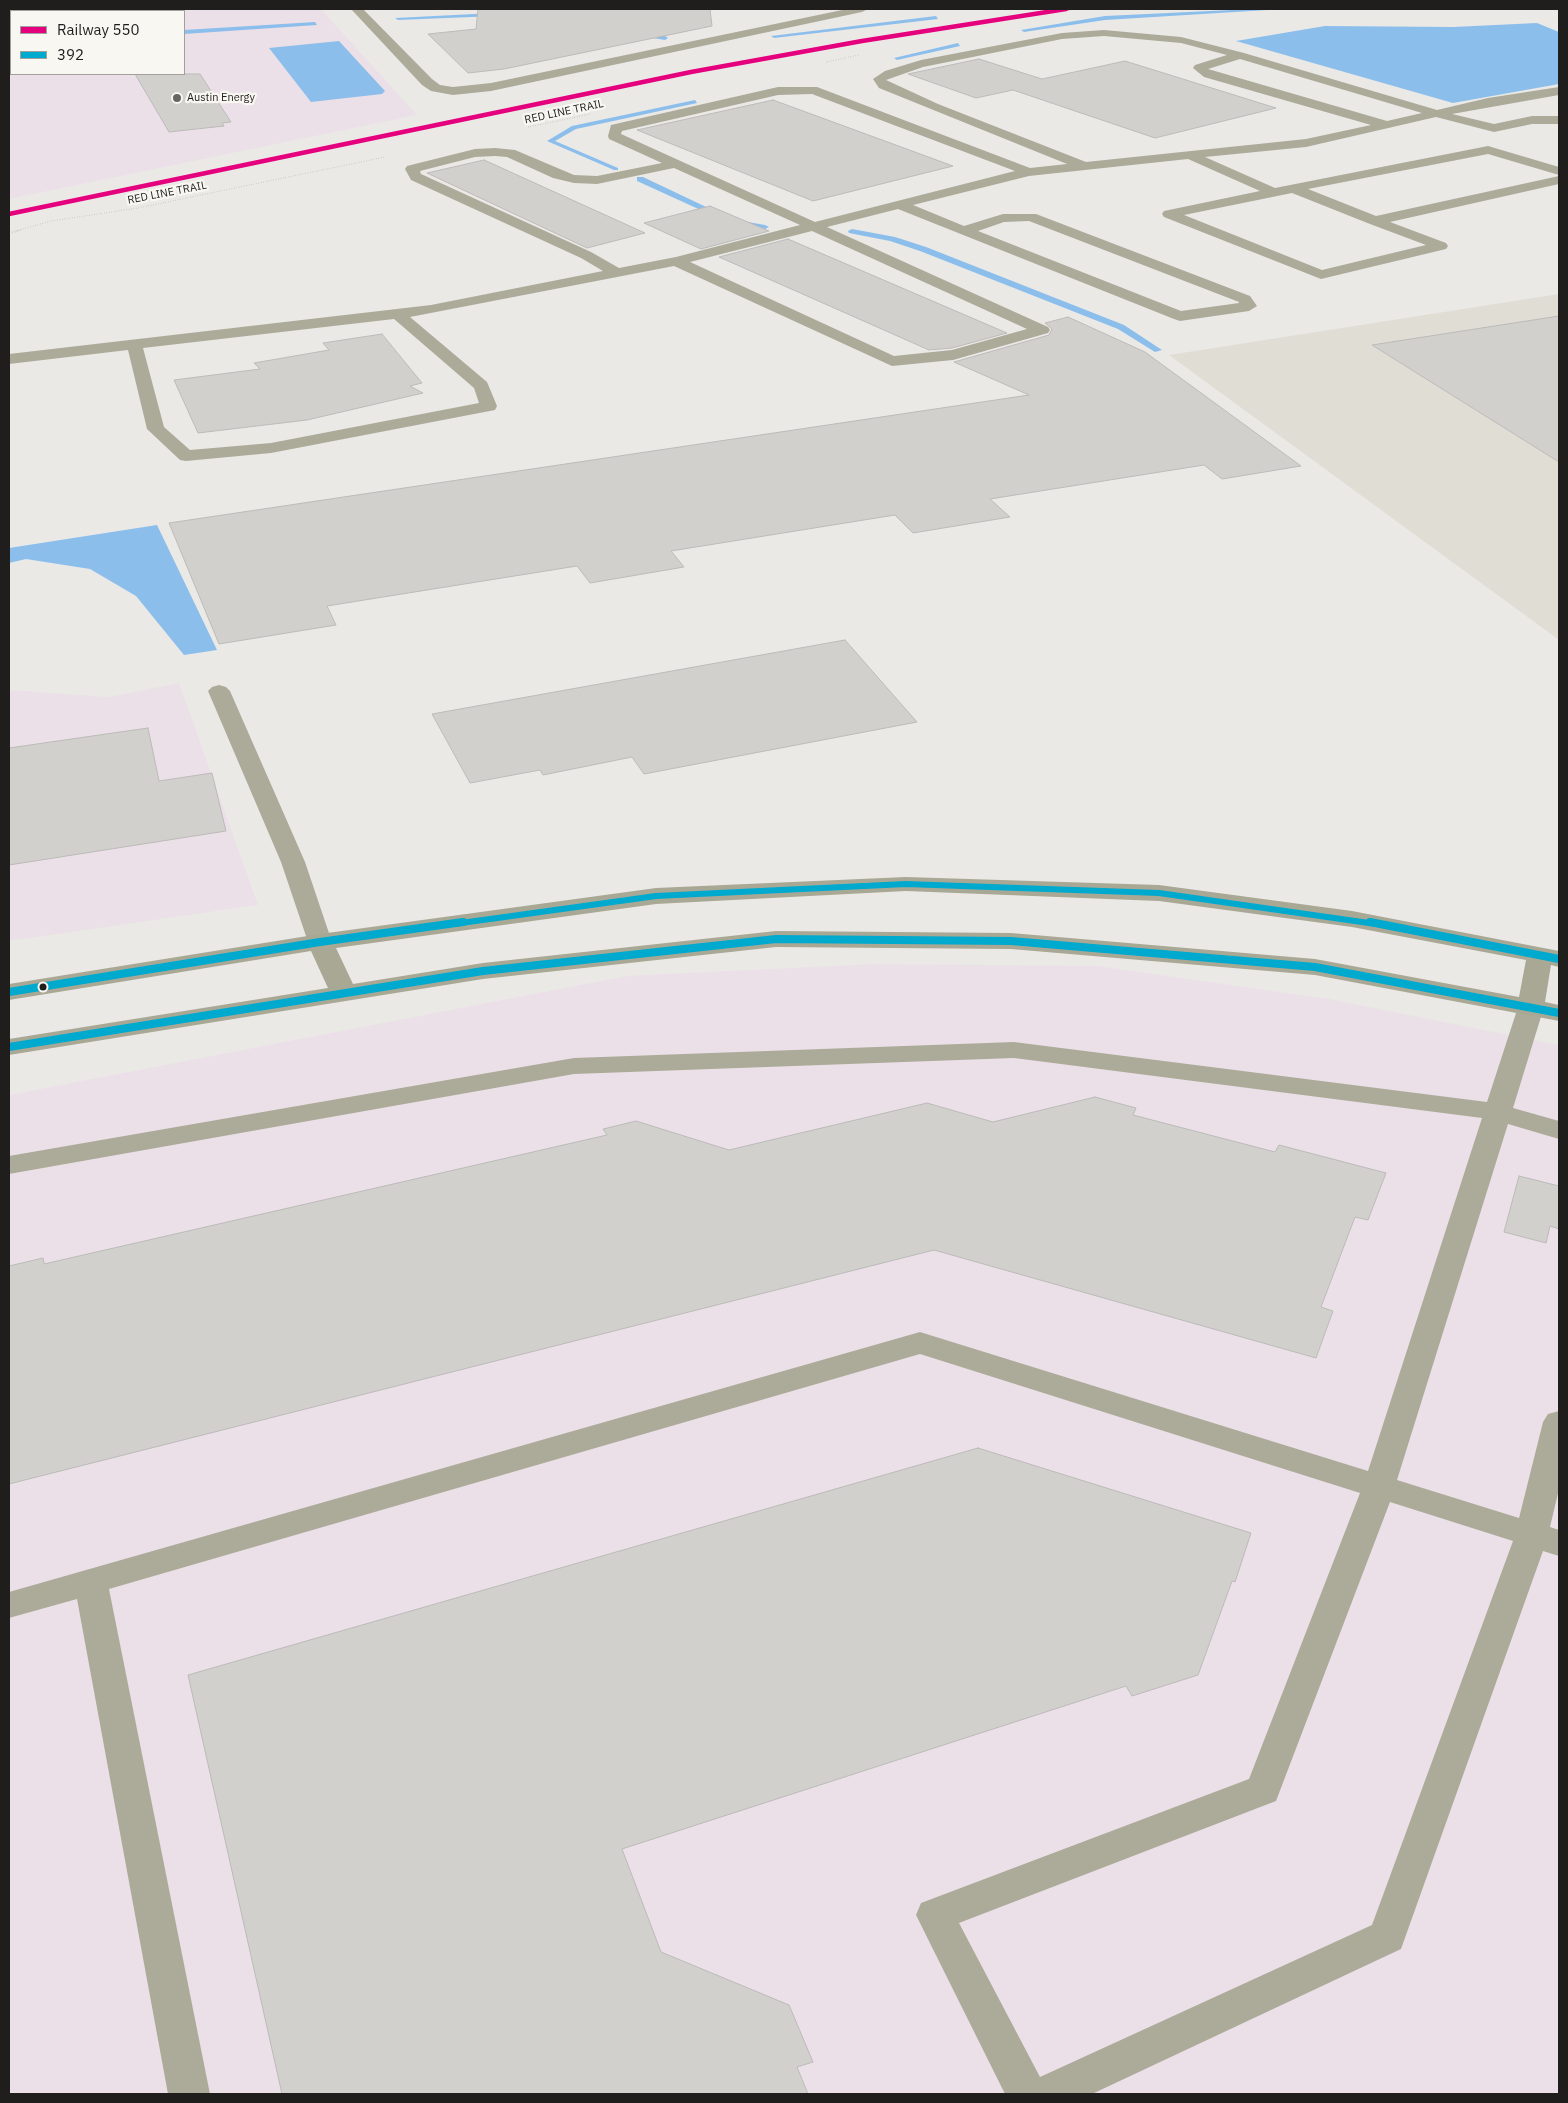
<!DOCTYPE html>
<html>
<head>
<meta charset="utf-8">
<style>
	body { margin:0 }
	#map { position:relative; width:1568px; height:2103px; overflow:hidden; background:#eae9e6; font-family:"IBM Plex Sans",sans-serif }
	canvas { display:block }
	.frame { position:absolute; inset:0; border:10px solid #1f1e1d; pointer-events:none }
	.legend { position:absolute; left:10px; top:10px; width:175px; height:65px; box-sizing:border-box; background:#f9f7f2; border:1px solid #a2a09d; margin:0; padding:6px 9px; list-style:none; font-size:15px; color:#1f1e1d }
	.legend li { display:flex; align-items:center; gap:10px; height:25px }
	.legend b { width:25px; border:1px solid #a2a09d }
</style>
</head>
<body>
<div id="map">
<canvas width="1568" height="2103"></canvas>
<div class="frame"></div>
<ul class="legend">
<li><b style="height:6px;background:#e5007d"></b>Railway 550</li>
<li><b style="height:6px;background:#00a9ce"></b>392</li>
</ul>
</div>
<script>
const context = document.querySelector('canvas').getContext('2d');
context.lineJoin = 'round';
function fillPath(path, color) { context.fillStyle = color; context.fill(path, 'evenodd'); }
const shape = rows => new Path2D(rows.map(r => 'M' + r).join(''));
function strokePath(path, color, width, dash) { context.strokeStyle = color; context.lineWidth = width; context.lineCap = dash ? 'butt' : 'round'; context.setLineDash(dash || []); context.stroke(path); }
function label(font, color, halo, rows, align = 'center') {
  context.font = font + ' "IBM Plex Sans",sans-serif'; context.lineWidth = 4.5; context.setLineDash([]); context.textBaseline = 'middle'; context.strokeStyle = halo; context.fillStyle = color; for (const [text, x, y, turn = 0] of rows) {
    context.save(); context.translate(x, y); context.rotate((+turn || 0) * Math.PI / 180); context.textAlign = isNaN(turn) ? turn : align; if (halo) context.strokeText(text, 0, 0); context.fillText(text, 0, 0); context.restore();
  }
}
const commercial = shape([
	[9,9,321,9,417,115,9,199],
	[11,11,184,11,184,74,11,74],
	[179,683,258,905,9,941,9,690,109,697],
	[873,964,1098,966,1329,999,1559,1045,1559,2094,9,2094,9,1095,627,976]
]);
const built = shape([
	[1559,294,1559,640,1169,355]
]);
const water = shape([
	[1537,23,1559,32,1559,84,1453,103,1236,41,1325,26,1453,27],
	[339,41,385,91,382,94,311,102,269,48],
	[157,525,217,650,184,655,136,596,90,569,26,559,9,563,9,548]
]);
const stream = shape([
	[1252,9,1284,9,1105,20,1024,32,1021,30,1105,16,1252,9],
	[494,13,496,16,398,20,395,18,494,13],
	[936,16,938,19,774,38,771,36,936,16],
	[315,22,317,25,184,34,184,30,315,22],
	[639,33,665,36,668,38,665,40,641,36,639,33],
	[958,43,960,46,897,60,894,58,958,43],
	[11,49,11,53,9,54,9,50,11,49],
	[695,100,697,103,576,129,555,141,618,168,618,170,614,170,547,141,572,126,695,100],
	[637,177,643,177,723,215,716,217,637,181,637,177],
	[742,221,765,225,769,227,765,229,739,225,738,223,742,221],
	[852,229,895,237,926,247,1124,325,1162,350,1155,352,1118,329,920,251,890,241,849,233,848,231,852,229]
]);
const building = shape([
	[478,9,710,9,712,26,504,69,468,73,428,34,476,29,478,9],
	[979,59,1042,79,1125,61,1276,108,1155,138,1013,90,976,98,908,74,979,59],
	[135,74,200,74,231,122,222,123,224,126,169,132,135,74],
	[773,100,784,104,953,166,813,201,637,130,773,100],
	[484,160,645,233,587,248,427,173,484,160],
	[710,206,769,231,701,249,644,223,710,206],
	[788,239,1007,333,952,348,929,350,719,257,788,239],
	[1559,316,1559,462,1372,345,1559,316],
	[1068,317,1145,352,1301,466,1222,479,1204,465,990,499,1010,517,913,533,895,515,671,551,684,567,590,583,577,566,327,606,336,625,219,644,169,523,1029,395,954,362,1049,335,1052,329,1045,323,1068,317],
	[382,334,422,383,410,386,423,393,307,420,198,433,174,380,260,369,254,363,329,350,323,343,382,334],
	[845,640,917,722,644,774,632,757,543,775,540,770,470,783,432,714,845,640],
	[148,728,159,781,212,773,226,831,9,865,9,748,148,728],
	[1095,1097,1136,1108,1133,1115,1275,1152,1279,1145,1386,1173,1368,1220,1355,1217,1321,1307,1333,1311,1316,1358,934,1250,9,1484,9,1266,43,1258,44,1264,607,1135,603,1129,636,1121,729,1150,927,1103,993,1122,1095,1097],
	[1519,1176,1559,1186,1559,1229,1550,1226,1546,1243,1504,1232,1519,1176],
	[978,1448,1251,1533,1235,1582,1232,1581,1198,1675,1132,1696,1126,1686,622,1849,661,1952,789,2005,813,2062,797,2067,808,2094,282,2094,188,1675,978,1448]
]);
const pathFar1 = shape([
	[826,62,859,55],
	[528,127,591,114],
	[16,231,51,221,138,208,385,157]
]);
const path = shape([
	[9,233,21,230]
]);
const lane = shape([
	[126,9,153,9,151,11,125,11,126,9],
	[1104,30,1181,37,1244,53,1437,110,1488,98,1559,87,1559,95,1452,114,1494,124,1532,116,1559,116,1559,124,1532,124,1494,132,1436,117,1306,147,1205,157,1275,188,1488,146,1559,167,1559,175,1488,154,1308,189,1376,216,1559,176,1559,184,1390,222,1446,243,1448,246,1446,249,1321,279,1164,217,1162,214,1164,211,1260,191,1188,159,1029,176,913,205,964,226,1003,214,1036,214,1250,296,1257,306,1249,311,1180,321,1174,319,898,209,827,227,1048,327,1050,330,1048,333,953,360,892,366,674,266,410,317,487,382,497,406,495,410,271,453,186,461,180,460,147,429,128,350,9,364,9,354,431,305,603,271,581,258,411,180,405,169,407,166,475,149,495,148,515,150,574,175,597,176,662,163,609,139,608,136,611,125,778,87,817,87,1030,168,1067,164,879,88,873,79,885,71,921,60,1062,33,1104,30],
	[1104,36,1181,43,1227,55,1195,65,1193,68,1204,77,1371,125,1306,139,1086,162,938,104,886,80,923,67,1062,39,1104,36],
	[1240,59,1422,113,1387,121,1208,69,1240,59],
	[812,94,1015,171,815,222,621,134,622,131,778,95,812,94],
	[495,156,507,157,553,178,574,183,597,184,674,168,800,225,676,257,619,268,591,252,421,174,420,171,475,157,495,156],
	[1292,193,1370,224,1426,245,1322,270,1184,215,1292,193],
	[1029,221,1239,302,1239,303,1181,311,978,231,1004,222,1029,221],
	[812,231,1027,329,952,350,894,356,690,262,812,231],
	[394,319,474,388,479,403,271,443,190,450,164,427,143,348,394,319],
	[219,685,226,687,230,691,305,862,332,942,329,947,320,949,311,947,308,942,281,862,208,691,212,687,219,685],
	[1531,999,1540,1002,1544,1007,1513,1108,1559,1121,1559,1139,1508,1124,1397,1480,1519,1518,1543,1422,1548,1414,1559,1411,1559,1489,1550,1527,1559,1530,1559,1556,1543,1551,1401,1949,1092,2094,1005,2094,916,1915,921,1903,1249,1779,1360,1493,920,1354,109,1589,210,2094,168,2094,77,1599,9,1618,9,1592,920,1332,1368,1471,1482,1118,1014,1058,574,1074,9,1174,9,1156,574,1058,1014,1042,1487,1102,1518,1007,1522,1002,1531,999],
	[1390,1502,1513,1541,1372,1925,1040,2077,959,1923,1276,1801,1390,1502]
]);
const street = shape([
	[351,9,363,9,432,79,440,85,453,87,491,83,847,9,868,9,862,12,491,91,453,95,431,91,422,85,351,9]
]);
const secondary = shape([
	[9,9,31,9,29,11,11,11,9,14,9,9],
	[906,877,1159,885,1352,911,1559,951,1559,967,1551,965,1545,1002,1559,1005,1559,1021,1315,975,1011,949,776,947,483,979,9,1055,9,1039,328,988,311,951,9,1000,9,984,320,934,656,888,906,877],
	[906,891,1159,901,1352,927,1526,960,1519,997,1315,959,1011,933,776,931,483,963,353,984,336,948,656,904,906,891]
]);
const rail = shape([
	[1002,18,1073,9]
]);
const bus1Far1 = shape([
	[454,924,656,896,906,884,1159,893,1376,924]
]);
const bus1 = shape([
	[1370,922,1559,959],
	[9,992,320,942,463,922],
	[9,1047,483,971,776,939,1011,941,1315,967,1559,1013]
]);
const rail1 = shape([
	[9,214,691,72,862,41,1066,9]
]);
const markers = [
	[177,98,5,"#666563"],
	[43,987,4.5,"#1f1e1d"]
];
const farPoinames = [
	["Austin Energy",187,98]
];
const farStreetnames = [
	["RED LINE TRAIL",564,112,-12],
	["RED LINE TRAIL",167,193,-11]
];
fillPath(commercial, '#ece0e8');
fillPath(built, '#e0ddd5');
fillPath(water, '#8cbeec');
fillPath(stream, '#8cbeec');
fillPath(building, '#d1d0cd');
strokePath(building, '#bcbbb9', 1);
strokePath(pathFar1, '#aeaea4', 1, [0.5, 2]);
strokePath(path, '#aeaea4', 2, [0.5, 2.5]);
fillPath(lane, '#acab9a');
fillPath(street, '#acab9a');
fillPath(secondary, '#a9a895');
strokePath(rail, '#ababa2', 2, [3, 3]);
strokePath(bus1Far1, '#00a9ce', 6);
strokePath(bus1, '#00a9ce', 8);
strokePath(rail1, '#e5007d', 4.5);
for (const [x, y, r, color] of markers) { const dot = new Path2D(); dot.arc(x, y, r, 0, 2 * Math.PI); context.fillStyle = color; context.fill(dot); strokePath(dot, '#f9f7f2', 2); }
label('11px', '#1f1e1d', '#f9f7f2', farPoinames, 'left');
label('11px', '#1f1e1d', '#f9f7f2', farStreetnames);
</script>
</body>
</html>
